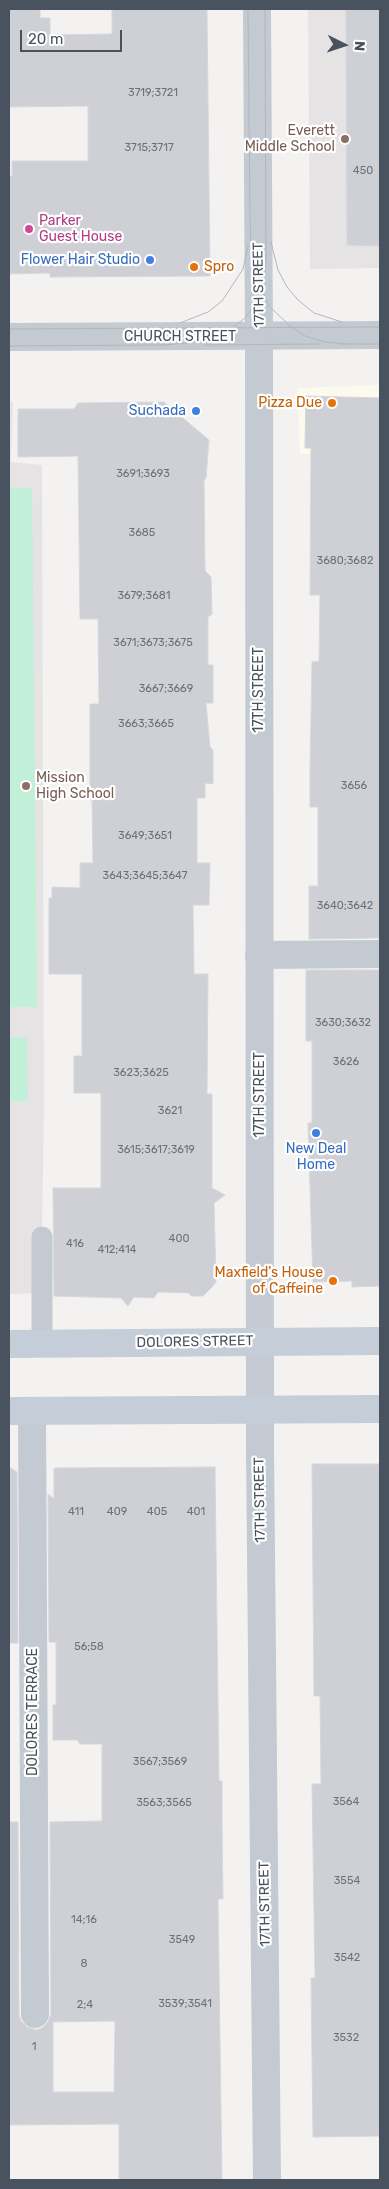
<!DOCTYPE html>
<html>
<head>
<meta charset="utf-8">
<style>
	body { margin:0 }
	#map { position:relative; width:389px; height:2189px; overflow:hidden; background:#f4f2f1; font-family:Rubik,sans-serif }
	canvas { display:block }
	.frame { position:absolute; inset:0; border:10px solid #49525f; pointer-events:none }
	.north { position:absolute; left:319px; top:20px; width:50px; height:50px; -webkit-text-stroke:4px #fff; paint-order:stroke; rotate:94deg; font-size:14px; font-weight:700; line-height:20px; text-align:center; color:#49525f }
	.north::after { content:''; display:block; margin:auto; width:18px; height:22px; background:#49525f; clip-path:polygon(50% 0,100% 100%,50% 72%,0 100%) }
	.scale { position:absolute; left:20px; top:30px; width:102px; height:22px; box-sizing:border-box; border:2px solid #49525f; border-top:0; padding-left:6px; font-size:15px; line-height:18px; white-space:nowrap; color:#49525f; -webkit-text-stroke:4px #fff; paint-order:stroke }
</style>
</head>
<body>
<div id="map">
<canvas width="389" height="2189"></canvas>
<div class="frame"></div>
<div class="north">N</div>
<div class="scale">20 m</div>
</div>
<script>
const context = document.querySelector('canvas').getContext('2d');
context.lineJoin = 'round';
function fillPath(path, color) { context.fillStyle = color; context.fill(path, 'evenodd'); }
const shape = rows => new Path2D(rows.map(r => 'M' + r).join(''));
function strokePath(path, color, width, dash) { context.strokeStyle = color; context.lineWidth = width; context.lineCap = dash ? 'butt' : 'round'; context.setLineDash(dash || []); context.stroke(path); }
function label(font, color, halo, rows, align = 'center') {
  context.font = font + ' Rubik,sans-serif'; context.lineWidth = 4.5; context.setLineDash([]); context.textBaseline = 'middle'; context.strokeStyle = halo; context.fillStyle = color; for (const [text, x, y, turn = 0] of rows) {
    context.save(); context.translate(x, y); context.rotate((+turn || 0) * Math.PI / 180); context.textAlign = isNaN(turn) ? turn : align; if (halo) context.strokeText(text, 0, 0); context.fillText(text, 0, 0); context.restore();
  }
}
const commercial = shape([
	[380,385,380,455,300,454,297,388]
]);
const education = shape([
	[308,9,380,9,380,268,310,269],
	[9,402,13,402,11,462,42,465,44,1106,41,1293,9,1294]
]);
const green = shape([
	[9,488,32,488,37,1007,9,1007],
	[27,1037,28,1101,9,1101,9,1038]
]);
const building = shape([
	[9,9,40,9,40,18,50,18,50,35,112,34,112,9,207,9,210,276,50,277,50,273,9,274,9,176,12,176,12,161,88,161,88,106,9,107,9,9],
	[346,9,380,9,380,246,347,245,346,9],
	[306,396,380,398,380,938,309,939,309,886,318,886,318,807,310,807,310,769,312,662,319,661,320,595,310,595,311,448,305,448,306,396],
	[164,402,209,440,206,478,204,481,205,571,211,577,212,614,208,617,208,665,213,665,213,703,206,703,210,747,213,750,213,784,205,783,205,798,197,798,197,863,210,863,209,905,193,905,194,974,208,974,207,1094,212,1094,212,1188,225,1195,214,1203,216,1282,212,1287,203,1296,191,1296,189,1293,158,1292,154,1298,134,1297,128,1306,121,1298,54,1296,53,1188,101,1188,101,1093,74,1093,74,1056,82,1056,82,974,49,974,49,898,52,898,52,887,80,888,80,863,93,863,92,800,90,800,90,704,99,704,98,619,80,619,78,456,18,457,18,409,74,409,78,403,164,402],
	[306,970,380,970,380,1286,352,1287,352,1281,313,1282,308,1123,312,1123,312,1041,306,1041,306,970],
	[312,1464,380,1464,380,2136,313,2137,311,1978,315,1978,312,1784,321,1784,320,1696,314,1696,312,1464],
	[9,1467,17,1472,18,1643,9,1643,9,1467],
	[215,1467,219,1781,222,1781,222,1820,223,1899,218,1899,222,2180,119,2180,119,2124,9,2125,9,1822,18,1822,19,2015,21,2021,27,2027,36,2030,42,2028,48,2022,51,2014,50,1822,102,1821,102,1744,80,1744,77,1740,53,1740,53,1705,56,1705,56,1642,49,1642,48,1494,54,1499,54,1468,215,1467],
	[115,2021,114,2092,53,2092,53,2022,115,2021]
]);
const service = shape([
	[42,1237,42,1344]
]);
const minor = shape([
	[257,9,259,336],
	[9,337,380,335],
	[259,955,380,954],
	[32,1411,35,2014]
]);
const tertiary = shape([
	[259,336,260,1448,267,2180]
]);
const secondary = shape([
	[9,1344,380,1341],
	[9,1411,380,1409]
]);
const tram = shape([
	[248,9,250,214,251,250,257,279,269,306,291,327,305,336,325,342,346,344],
	[271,242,278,270,287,287,298,300,314,313,342,322],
	[180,323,208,312,222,301,243,269,248,246],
	[9,329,380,327],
	[339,344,380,344],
	[162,345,202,342,220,337,245,318,263,292,266,260,265,9],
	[204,345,321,344],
	[9,346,169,345]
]);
const markers = [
	[345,139,5,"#8d6e63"],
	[29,229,5,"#d1479c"],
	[150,260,5,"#3f7fe0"],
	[194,267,5,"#e8710a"],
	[332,403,5,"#e8710a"],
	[196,411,5,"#3f7fe0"],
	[26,786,5,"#8d6e63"],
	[316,1133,5,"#3f7fe0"],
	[333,1281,5,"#e8710a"]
];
const numberNames = [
	["3719;3721",153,93],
	["3715;3717",149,148],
	["450",363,171],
	["3691;3693",143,474],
	["3685",142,533],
	["3680;3682",345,561],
	["3679;3681",144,596],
	["3671;3673;3675",153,643],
	["3667;3669",166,689],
	["3663;3665",146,724],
	["3656",354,786],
	["3649;3651",145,836],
	["3643;3645;3647",145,876],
	["3640;3642",345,906],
	["3630;3632",343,1023],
	["3626",346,1062],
	["3623;3625",141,1073],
	["3621",170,1111],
	["3615;3617;3619",156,1150],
	["400",179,1239],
	["416",75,1244],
	["412;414",117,1250],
	["411",76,1512],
	["409",117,1512],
	["405",157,1512],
	["401",196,1512],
	["56;58",89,1647],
	["3567;3569",160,1762],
	["3564",346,1802],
	["3563;3565",164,1803],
	["3554",347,1881],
	["14;16",84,1920],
	["3549",182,1940],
	["3542",347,1958],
	["8",84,1964],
	["3539;3541",185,2004],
	["2;4",85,2005],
	["3532",346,2038],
	["1",34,2047]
];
const educationNames = [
	["Everett",335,131],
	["Middle School",335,147],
	["Mission",36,778,"left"],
	["High School",36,794,"left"]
];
const hotelNames = [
	["Parker",39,221],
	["Guest House",39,237]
];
const shopNames = [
	["Flower Hair Studio",140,260],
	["Suchada",186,411],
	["New Deal",316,1149,"center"],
	["Home",316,1165,"center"]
];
const foodNames = [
	["Spro",204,267,"left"],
	["Pizza Due",322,403],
	["Maxfield's House",323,1273],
	["of Caffeine",323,1289]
];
const streetNames = [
	["17TH STREET",259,285,-91],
	["CHURCH STREET",180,337],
	["17TH STREET",259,690,-90],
	["17TH STREET",260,1095,-90],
	["DOLORES STREET",195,1342,-1],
	["17TH STREET",260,1500,-91],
	["DOLORES TERRACE",33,1712,-90],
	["17TH STREET",265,1904,-91]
];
fillPath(commercial, '#fcf9ed');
fillPath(education, '#e5e3e3');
fillPath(green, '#c2efd8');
fillPath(building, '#ced0d6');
strokePath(building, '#d6d7dc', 1);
strokePath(service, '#c3cad2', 21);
strokePath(minor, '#c3cad2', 28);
strokePath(tertiary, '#c3cad2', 28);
strokePath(secondary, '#c5cdd9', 28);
strokePath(tram, '#b4b6bb', 1);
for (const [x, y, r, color] of markers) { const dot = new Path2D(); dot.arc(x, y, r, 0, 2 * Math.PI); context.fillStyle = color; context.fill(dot); strokePath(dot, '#fff', 2); }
label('11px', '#6a727d', null, numberNames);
label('14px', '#785e54', '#fff', educationNames, 'right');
label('14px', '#b23c85', '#fff', hotelNames, 'left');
label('14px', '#366cbe', '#fff', shopNames, 'right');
label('14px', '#c56008', '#fff', foodNames, 'right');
label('14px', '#49525f', '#fff', streetNames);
</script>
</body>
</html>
